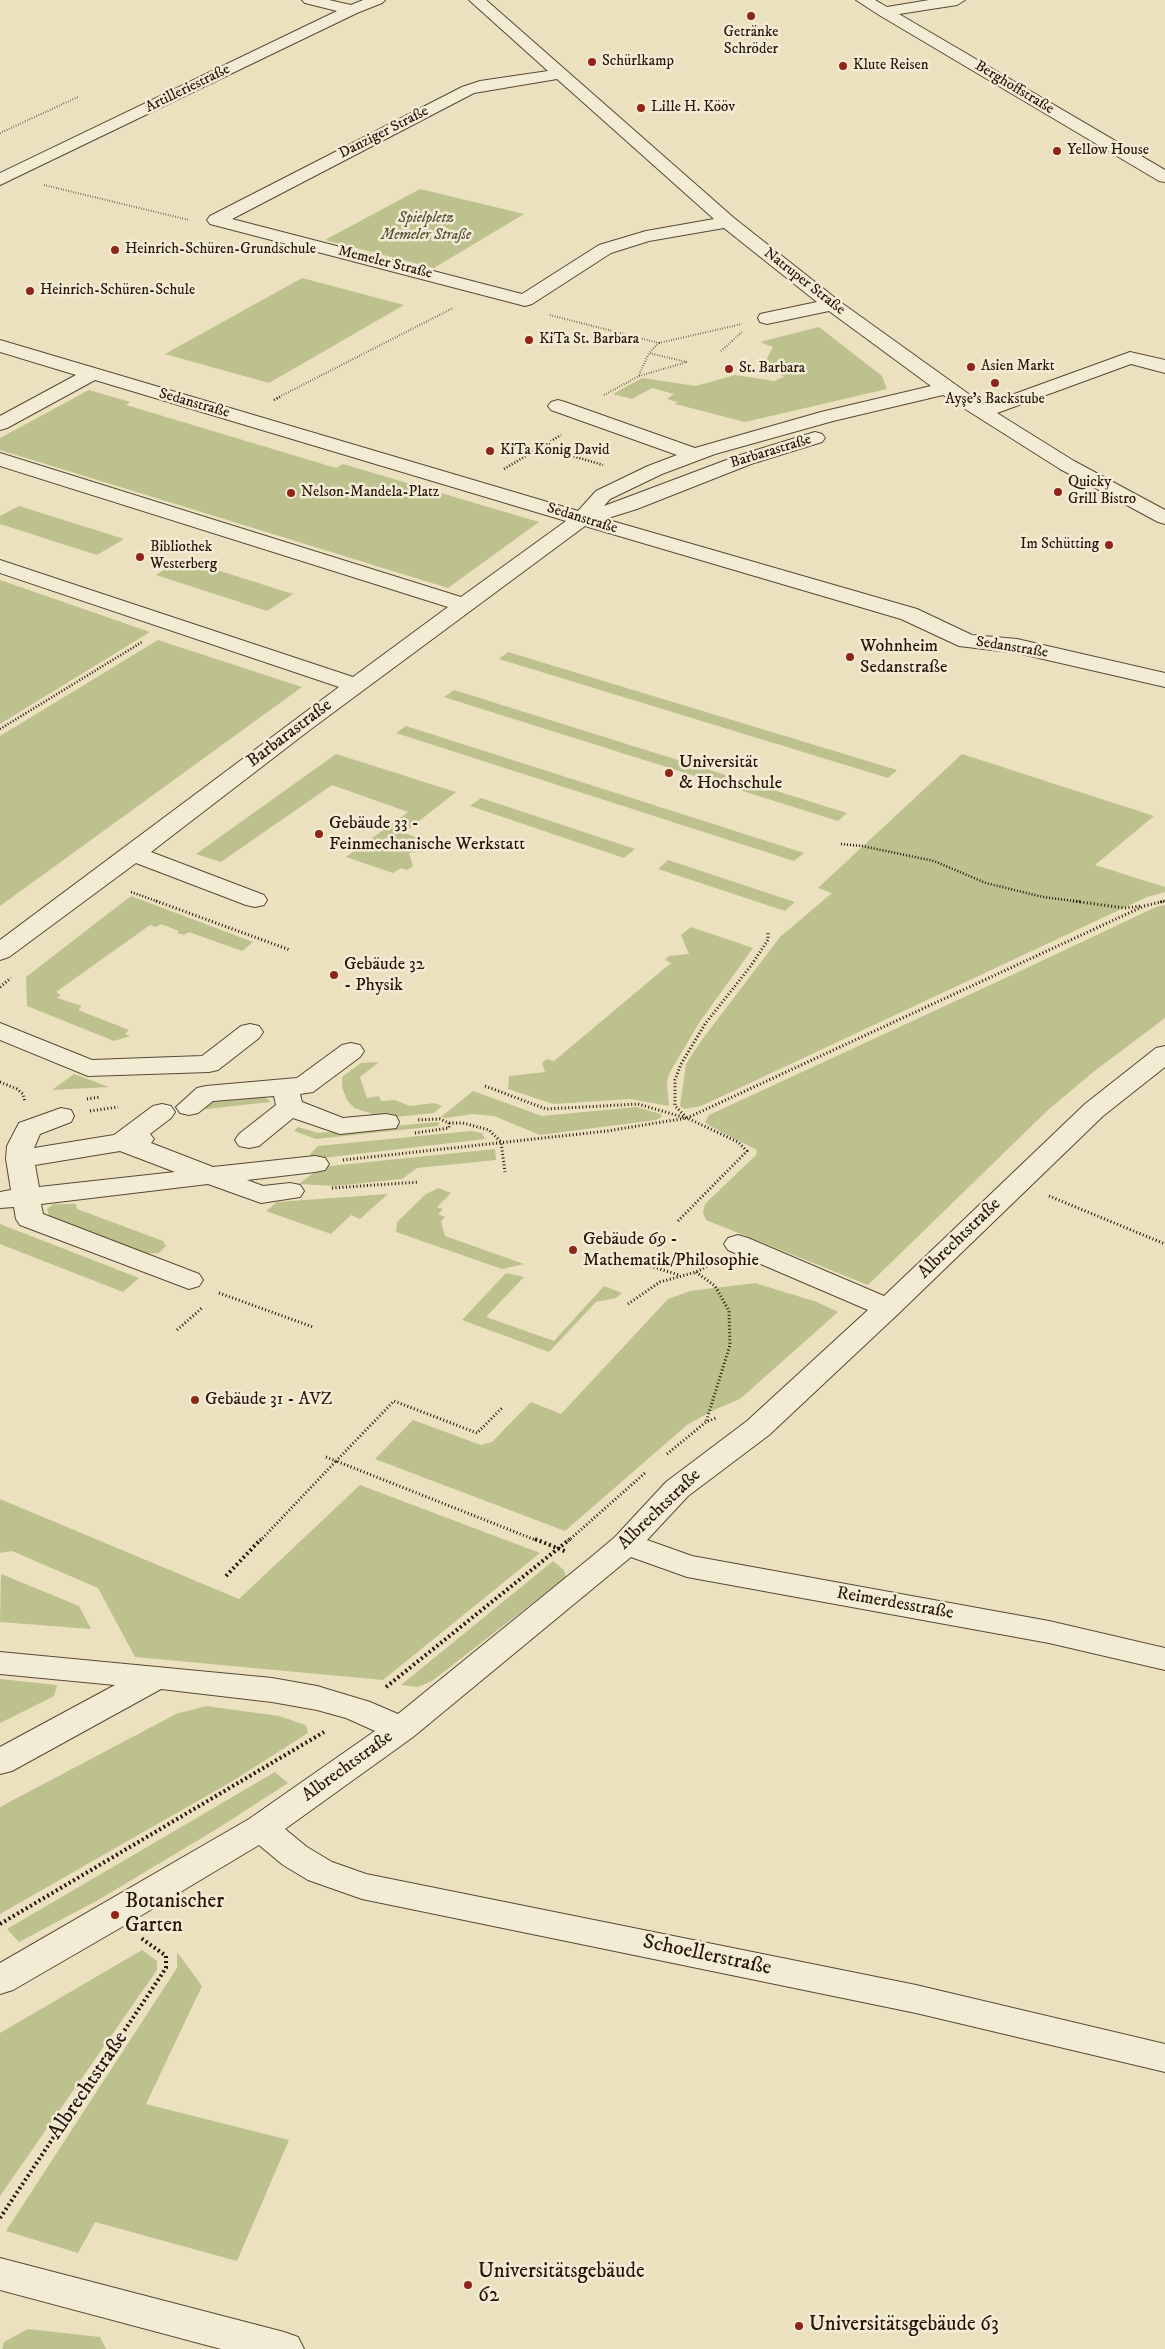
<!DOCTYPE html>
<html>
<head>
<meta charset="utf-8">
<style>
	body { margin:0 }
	canvas { display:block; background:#ebe1bf }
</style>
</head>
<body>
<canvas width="1165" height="2349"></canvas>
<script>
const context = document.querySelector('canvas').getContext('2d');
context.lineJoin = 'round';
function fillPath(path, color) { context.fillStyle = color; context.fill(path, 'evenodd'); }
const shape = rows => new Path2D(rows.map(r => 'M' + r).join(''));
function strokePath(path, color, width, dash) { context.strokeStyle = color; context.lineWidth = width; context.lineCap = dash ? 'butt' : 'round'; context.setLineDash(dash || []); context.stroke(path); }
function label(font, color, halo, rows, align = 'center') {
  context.font = font + ' "IM FELL DW Pica",serif'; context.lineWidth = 5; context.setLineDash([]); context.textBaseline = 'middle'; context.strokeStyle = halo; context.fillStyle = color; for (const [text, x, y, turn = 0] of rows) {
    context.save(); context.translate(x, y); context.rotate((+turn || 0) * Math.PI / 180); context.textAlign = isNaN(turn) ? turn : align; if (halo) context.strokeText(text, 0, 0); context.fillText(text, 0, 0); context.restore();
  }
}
const green = shape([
	[420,189,524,214,434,268,325,240],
	[302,278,404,305,269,383,165,354],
	[819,327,882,376,887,389,745,422,675,404,677,402,667,399,674,394,652,388,632,399,613,394,642,378,696,386,735,375,774,381,784,377,764,364,773,347,760,342],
	[89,390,130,402,126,405,336,468,343,464,539,522,448,588,0,450,0,438],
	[19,506,124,539,97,555,0,524,0,516],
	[182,559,293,594,267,611,156,575],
	[0,580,150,632,0,724],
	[158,640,302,687,0,906,0,736],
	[508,652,897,770,888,778,499,659],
	[454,690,847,813,838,821,444,697],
	[406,726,804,853,794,861,396,733],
	[336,754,456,792,404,833,444,847,441,849,409,853,413,866,407,870,401,868,393,873,346,857,408,812,332,785,221,862,196,854],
	[962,754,1154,816,1095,865,1165,887,1165,892,1147,897,701,1106,684,1109,680,1106,686,1064,701,1041,780,937,832,893,818,888],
	[481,798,635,849,624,858,470,806],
	[668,860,795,902,785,911,658,869],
	[131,896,253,942,242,951,189,932,184,935,177,933,179,931,161,924,156,927,150,925,56,992,61,995,57,998,82,1006,78,1010,129,1030,125,1034,130,1036,114,1041,27,1006,26,977],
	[1165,905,1165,1018,1092,1073,1048,1110,868,1285,706,1220,703,1213,705,1204,756,1155,757,1150,710,1126,705,1122,709,1115,1014,974,1156,907],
	[691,927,753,948,699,1023,669,1074,667,1083,669,1106,630,1099,553,1104,508,1089,509,1076,545,1072,542,1063,547,1059,554,1061,671,963,665,960,669,956,689,954,681,935],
	[379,1062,360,1077,367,1098,379,1096,381,1101,395,1100,410,1106,434,1103,442,1106,434,1113,385,1118,354,1108,347,1100,342,1087,342,1077,361,1063],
	[74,1074,109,1087,52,1090],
	[473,1091,542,1116,636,1107,661,1114,662,1117,656,1120,540,1135,494,1116,473,1114,446,1118,441,1117],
	[260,1093,271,1102,197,1110,203,1103],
	[437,1122,440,1123,438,1126,316,1139,294,1131,298,1127,318,1133],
	[471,1131,482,1133,485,1139,314,1159,310,1154,318,1146],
	[495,1149,496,1160,417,1168,402,1179,335,1186,299,1184,321,1167],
	[438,1188,451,1193,437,1207,443,1209,438,1214,445,1217,441,1221,445,1236,524,1264,502,1269,396,1232,397,1222,426,1194],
	[388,1194,360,1219,351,1215,331,1234,266,1211,277,1202],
	[54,1204,76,1204,77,1209,163,1241,166,1246,159,1253,138,1254,50,1220,47,1209],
	[0,1224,139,1278,123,1292,0,1244],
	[506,1273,524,1277,486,1317,554,1341,604,1286,622,1293,616,1298,596,1302,549,1352,462,1320],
	[755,1283,817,1302,838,1312,740,1399,714,1410,687,1425,565,1531,375,1459,413,1420,481,1445,492,1442,531,1402,561,1414,668,1299,690,1291],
	[360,1485,540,1553,383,1680,135,1657,98,1588,12,1551,0,1553,0,1499,239,1599],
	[553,1561,564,1570,566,1577,432,1681,418,1687,401,1685],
	[1,1574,79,1606,91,1629,0,1622],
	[0,1679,57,1685,54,1696,0,1723],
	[206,1706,279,1716,306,1725,308,1733,231,1782,0,1914,0,1807,176,1714],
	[275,1772,288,1783,220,1827,100,1899,19,1942,7,1929],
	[142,1950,157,1961,157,1970,0,2196,0,2033],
	[177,1952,202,1986,146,2104,289,2140,237,2261,95,2222,78,2253,6,2231,177,1968],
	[28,2329,100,2337,106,2349,2,2349,4,2342]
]);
const pathFar3 = shape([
	[0,133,78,97],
	[44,185,189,220],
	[550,315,659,343,649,353,687,362,639,376,604,395],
	[659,343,742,324],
	[721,351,743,331],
	[639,375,649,353],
	[277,398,453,308]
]);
const pathFar2 = shape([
	[274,400,280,397],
	[542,447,603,465],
	[504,469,561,435],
	[0,729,142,642],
	[841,844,862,846,934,861,986,883,1043,897,1082,902],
	[131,892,159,902],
	[1160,902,1165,901]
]);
const pathFar1 = shape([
	[156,901,290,950],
	[1073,901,1125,908,1141,906],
	[0,987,11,978],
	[0,1082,17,1089,23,1094,25,1102],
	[485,1086,546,1109,638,1104,686,1118],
	[87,1099,100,1097],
	[90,1111,118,1107],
	[449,1123,463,1123,489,1130,501,1142,505,1172],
	[415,1133,449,1128,449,1123,440,1119,416,1120],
	[343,1160,607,1131,687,1118,1144,906,1165,901],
	[332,1188,419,1182],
	[1049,1196,1165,1244],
	[678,1221,747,1151,738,1142,687,1118,675,1106,675,1080,681,1064,705,1024,750,967,768,940,768,933],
	[647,1265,679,1275],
	[696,1272,715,1286,729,1311,730,1345,706,1422],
	[219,1293,313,1327],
	[628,1304,660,1282,696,1272,714,1263],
	[177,1330,203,1307],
	[667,1454,706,1422,716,1418],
	[326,1457,336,1461,394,1401,477,1433,502,1408],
	[260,1541,336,1461,538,1541],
	[568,1541,645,1473]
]);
const path = shape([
	[535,1539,567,1552],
	[226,1576,261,1539],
	[386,1687,570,1539],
	[0,1924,324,1732],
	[0,2218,166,1968,166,1956,141,1938]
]);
const minor = shape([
	[302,0,329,0,351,5,363,0,385,0,382,3,357,13,0,185,0,173,337,11,305,3,302,0],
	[469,0,486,0,734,218,839,301,984,405,1130,352,1165,360,1165,373,1131,364,997,413,1074,461,1165,510,1165,524,1158,522,1060,469,943,395,833,421,715,454,662,474,610,499,604,506,737,456,815,432,822,434,825,438,822,442,751,464,637,509,605,519,917,609,972,635,1017,639,1165,673,1165,687,1017,653,959,646,901,619,585,526,311,729,151,852,264,895,267,900,264,905,255,907,246,905,136,863,9,957,0,960,0,940,339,687,0,573,0,560,353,677,448,607,0,466,0,453,461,597,566,521,95,380,7,428,0,430,0,416,76,375,0,352,0,340,578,511,596,491,648,466,677,455,551,410,548,406,551,402,558,400,565,402,695,448,821,412,931,386,829,311,767,324,760,322,758,318,760,314,817,302,724,228,649,241,611,253,532,304,525,306,210,224,207,220,210,216,462,87,480,81,548,71,469,0],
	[557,79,714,219,646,231,599,245,522,294,232,219,474,93,557,79],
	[856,0,875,0,887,7,929,0,965,0,957,5,899,14,1165,170,1165,182,1159,181,879,15,856,0],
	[0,1023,92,1060,202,1056,241,1026,250,1024,259,1026,263,1032,259,1038,218,1070,209,1072,88,1076,0,1040,0,1023],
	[351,1043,360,1045,364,1051,360,1057,313,1092,300,1094,302,1102,343,1118,386,1114,396,1116,399,1122,396,1128,340,1134,293,1118,259,1146,249,1148,239,1146,235,1140,239,1134,276,1105,274,1096,213,1101,198,1113,189,1115,180,1113,176,1107,197,1088,206,1086,297,1078,342,1045,351,1043],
	[1165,1046,1165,1067,1103,1116,898,1314,769,1435,688,1496,647,1540,692,1556,1049,1621,1165,1648,1165,1670,1049,1643,687,1577,631,1557,413,1737,285,1829,307,1847,332,1862,366,1874,916,1985,1165,2044,1165,2072,916,2013,362,1899,308,1880,283,1865,259,1845,127,1924,13,1990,0,1994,0,1963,249,1819,375,1731,346,1718,317,1710,272,1702,161,1689,12,1771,0,1774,0,1747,115,1685,0,1674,0,1652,272,1678,317,1686,370,1702,398,1714,590,1558,615,1537,666,1482,747,1421,868,1310,728,1250,724,1244,728,1238,738,1235,748,1238,884,1296,1085,1104,1156,1048,1165,1046],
	[162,1104,171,1106,175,1112,171,1118,150,1134,154,1139,151,1143,213,1167,315,1156,325,1158,329,1164,325,1170,315,1172,247,1180,263,1186,290,1183,300,1185,304,1191,300,1197,261,1203,208,1184,41,1204,43,1214,199,1274,203,1280,199,1286,189,1289,20,1225,16,1219,14,1207,0,1208,0,1192,11,1190,6,1159,7,1146,19,1123,61,1108,71,1110,74,1116,71,1122,40,1134,34,1148,114,1135,153,1106,162,1104],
	[120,1151,175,1172,39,1187,35,1165,120,1151],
	[0,2258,284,2332,298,2337,304,2349,221,2349,0,2290,0,2258]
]);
const markers = [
	[751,16,5,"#8f2418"],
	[592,62,5,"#8f2418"],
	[843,66,5,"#8f2418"],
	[641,108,5,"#8f2418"],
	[1057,151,5,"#8f2418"],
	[115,250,5,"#8f2418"],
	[30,291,5,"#8f2418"],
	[529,340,5,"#8f2418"],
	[971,367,5,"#8f2418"],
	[729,369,5,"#8f2418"],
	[995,383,5,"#8f2418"],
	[490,451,5,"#8f2418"],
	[1058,492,5,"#8f2418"],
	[291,493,5,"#8f2418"],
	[1109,545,5,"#8f2418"],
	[140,557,5,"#8f2418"],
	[850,657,5,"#8f2418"],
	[669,773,5,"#8f2418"],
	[319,834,5,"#8f2418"],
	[334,975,5,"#8f2418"],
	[573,1250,5,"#8f2418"],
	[195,1400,5,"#8f2418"],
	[115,1915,5,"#8f2418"],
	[468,2285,5,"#8f2418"],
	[799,2326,5,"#8f2418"]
];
const farPoinames = [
	["Getränke",751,33,"center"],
	["Schröder",751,50,"center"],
	["Schürlkamp",602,62],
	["Klute Reisen",853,66],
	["Lille H. Kööv",651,108],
	["Yellow House",1067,151],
	["Heinrich-Schüren-Grundschule",125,250],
	["Heinrich-Schüren-Schule",40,291],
	["KiTa St. Barbara",539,340],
	["Asien Markt",981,367],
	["St. Barbara",739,369],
	["Ayşe's Backstube",995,400,"center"],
	["KiTa König David",500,451],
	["Quicky",1068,483],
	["Grill Bistro",1068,500],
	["Nelson-Mandela-Platz",301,493],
	["Im Schütting",1099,545,"right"],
	["Bibliothek",150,548],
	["Westerberg",150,565]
];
const farStreetnames = [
	["Berghoffstraße",1014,88,31],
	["Artilleriestraße",188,89,-26],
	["Danziger Straße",384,133,-27],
	["Memeler Straße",385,263,14],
	["Natruper Straße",804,282,38],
	["Sedanstraße",194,404,16],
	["Barbarastraße",771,452,-17],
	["Sedanstraße",582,519,17],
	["Sedanstraße",1012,648,9]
];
const farParknames = [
	["Spielpletz",426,219],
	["Memeler Straße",426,236]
];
const poiNames = [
	["Wohnheim",860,647],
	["Sedanstraße",860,668],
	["Universität",679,763],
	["& Hochschule",679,784],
	["Gebäude 33 -",329,824],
	["Feinmechanische Werkstatt",329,845],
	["Gebäude 32",344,965],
	["- Physik",344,986],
	["Gebäude 69 -",583,1240],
	["Mathematik/Philosophie",583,1261],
	["Gebäude 31 - AVZ",205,1400]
];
const streetNames = [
	["Barbarastraße",290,734,-37],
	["Albrechtstraße",960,1239,-44],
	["Albrechtstraße",660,1510,-44],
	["Reimerdesstraße",895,1604,10],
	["Albrechtstraße",348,1767,-36]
];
const nearPoinames = [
	["Botanischer",125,1903],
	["Garten",125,1927],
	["Universitätsgebäude",478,2273],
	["62",478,2297],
	["Universitätsgebäude 63",809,2326]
];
const nearStreetnames = [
	["Schoellerstraße",707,1956,12],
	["Albrechtstraße",89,2086,-56]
];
fillPath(green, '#bdc18e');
strokePath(minor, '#594836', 2);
strokePath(pathFar3, '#281509', 2, [0.5, 2]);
strokePath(pathFar2, '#281509', 2.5, [1, 2]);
strokePath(pathFar1, '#281509', 3, [1, 2.5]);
strokePath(path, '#281509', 4, [2, 3]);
fillPath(minor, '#f2ecd5');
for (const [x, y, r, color] of markers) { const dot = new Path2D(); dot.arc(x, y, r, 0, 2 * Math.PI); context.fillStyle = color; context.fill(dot); strokePath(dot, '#f2ecd5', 2); }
label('15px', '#281509', '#f2ecd5', farPoinames, 'left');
label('15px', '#281509', '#f2ecd5', farStreetnames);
label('italic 15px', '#5c5138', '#f2ecd5', farParknames);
label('18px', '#281509', '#f2ecd5', poiNames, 'left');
label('18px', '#281509', '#f2ecd5', streetNames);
label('21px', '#281509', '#f2ecd5', nearPoinames, 'left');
label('21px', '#281509', '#f2ecd5', nearStreetnames);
</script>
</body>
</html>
